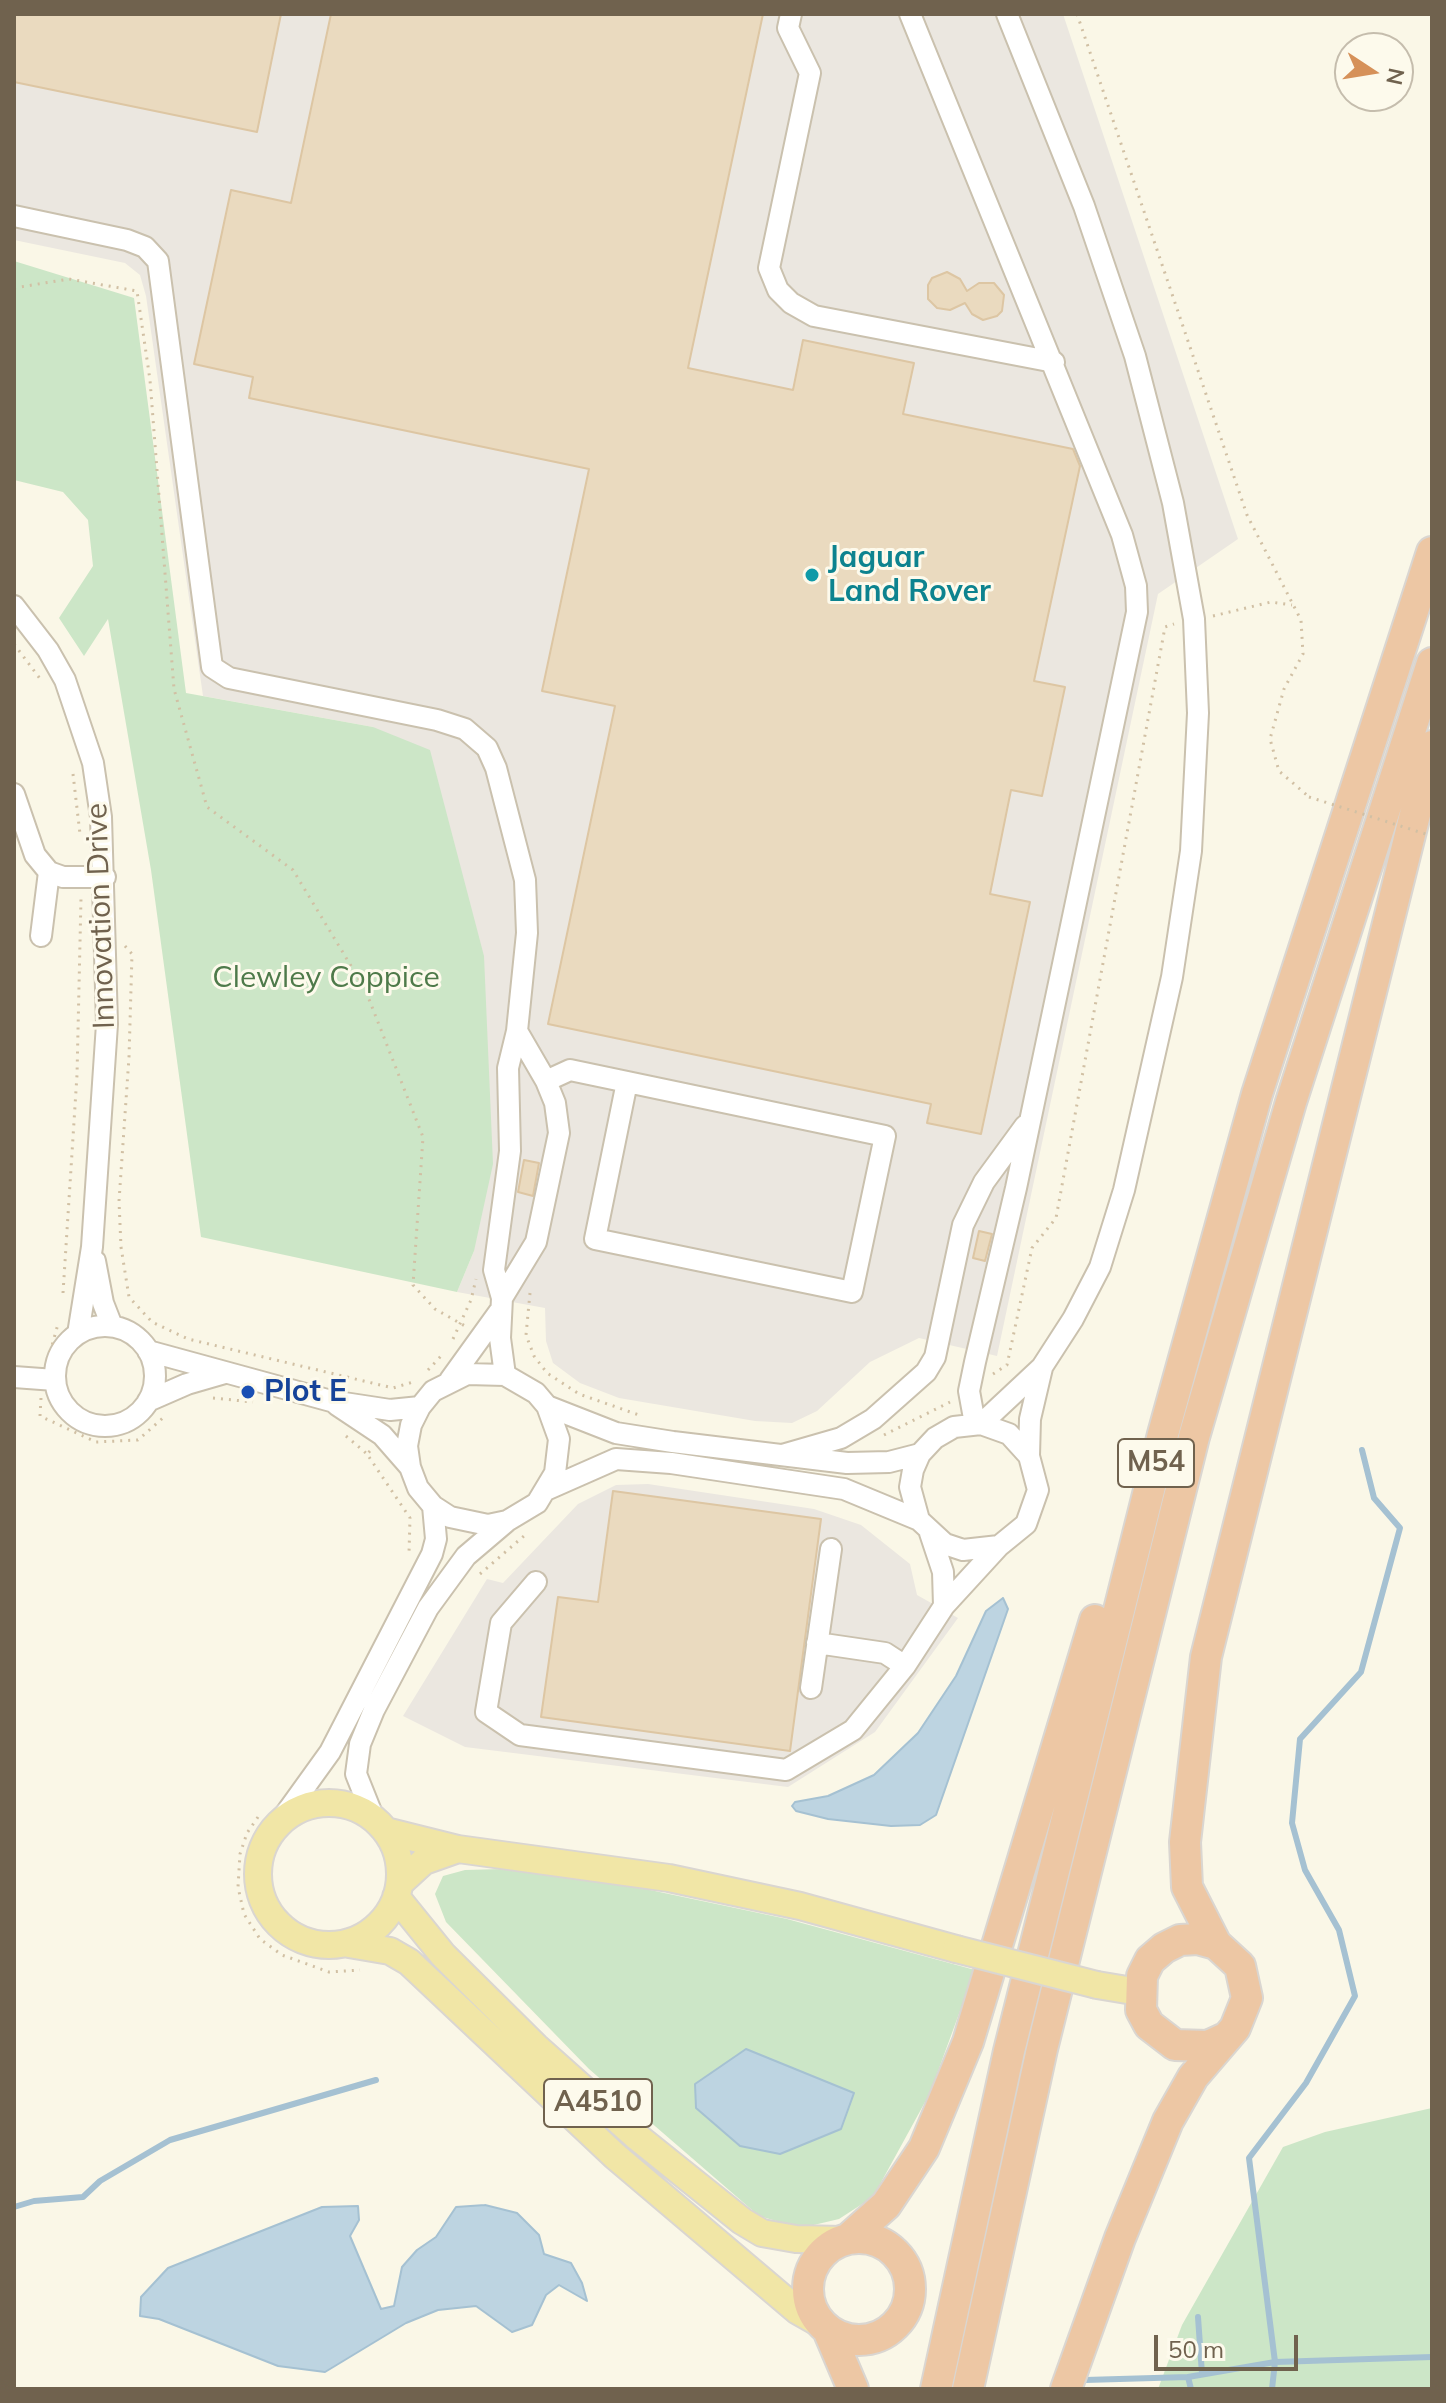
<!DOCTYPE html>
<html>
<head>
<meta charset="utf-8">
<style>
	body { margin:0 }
	#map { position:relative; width:1446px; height:2403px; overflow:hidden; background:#faf7e7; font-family:Mulish,sans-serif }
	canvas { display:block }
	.frame { position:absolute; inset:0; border:16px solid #70624e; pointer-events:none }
	.north { position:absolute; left:1334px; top:32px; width:80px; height:80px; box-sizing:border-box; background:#fdfaec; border:2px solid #c5bdad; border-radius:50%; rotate:102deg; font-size:22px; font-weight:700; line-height:32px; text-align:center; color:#70624e }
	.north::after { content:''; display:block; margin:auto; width:28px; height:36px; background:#d69159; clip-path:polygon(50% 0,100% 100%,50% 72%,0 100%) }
	.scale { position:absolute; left:1154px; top:2335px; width:144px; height:36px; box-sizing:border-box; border:4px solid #70624e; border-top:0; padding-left:10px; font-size:24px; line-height:28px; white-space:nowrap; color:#70624e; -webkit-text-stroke:6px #fdfaec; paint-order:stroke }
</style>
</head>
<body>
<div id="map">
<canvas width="1446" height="2403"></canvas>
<div class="frame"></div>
<div class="north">N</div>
<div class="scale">50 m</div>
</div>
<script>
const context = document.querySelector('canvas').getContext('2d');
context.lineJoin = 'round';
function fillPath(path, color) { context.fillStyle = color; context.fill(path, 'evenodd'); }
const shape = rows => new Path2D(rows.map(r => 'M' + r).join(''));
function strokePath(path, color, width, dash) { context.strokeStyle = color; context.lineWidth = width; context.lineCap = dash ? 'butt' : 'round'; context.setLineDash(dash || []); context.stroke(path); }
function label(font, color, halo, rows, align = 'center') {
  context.font = font + ' Mulish,sans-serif'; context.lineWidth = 6; context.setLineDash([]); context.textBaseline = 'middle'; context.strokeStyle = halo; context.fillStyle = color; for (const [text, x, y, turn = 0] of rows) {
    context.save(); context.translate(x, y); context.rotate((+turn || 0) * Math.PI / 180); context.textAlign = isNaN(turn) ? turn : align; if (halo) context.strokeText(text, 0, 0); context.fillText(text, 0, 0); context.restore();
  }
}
const industrial = shape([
	[14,14,1063,14,1238,539,1158,594,997,1356,919,1338,870,1362,817,1411,792,1423,755,1421,619,1398,580,1383,553,1363,546,1341,545,1308,457,1292,474,1251,373,727,203,696,146,296,140,275,125,263,14,240],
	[648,1484,814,1509,861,1525,910,1564,917,1595,958,1618,875,1732,788,1787,465,1747,403,1716,487,1579,503,1583,578,1504,616,1485]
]);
const green = shape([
	[14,261,134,298,186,693,373,727,430,750,484,956,493,1164,474,1251,457,1292,201,1237,151,870,108,619,84,656,59,618,93,566,88,520,63,492,14,480],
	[502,1869,617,1883,787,1919,975,1970,930,2093,873,2197,839,2219,801,2228,759,2216,589,2069,446,1922,435,1894,443,1876,465,1870],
	[1432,2108,1432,2389,1158,2389,1182,2325,1283,2147,1325,2132]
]);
const water = shape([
	[1003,1598,1008,1609,936,1815,920,1825,891,1826,828,1819,796,1811,792,1806,795,1802,828,1796,874,1775,918,1733,956,1676,986,1611,1003,1598],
	[746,2049,854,2093,841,2129,780,2154,740,2146,696,2108,695,2084,746,2049],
	[485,2205,517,2213,539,2235,544,2254,571,2263,582,2283,587,2301,559,2285,546,2295,532,2325,512,2332,476,2306,438,2310,406,2323,325,2372,278,2366,159,2319,140,2316,141,2297,168,2268,322,2207,358,2206,359,2220,350,2236,381,2309,394,2306,402,2267,417,2250,436,2237,456,2207,485,2205]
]);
const stream = shape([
	[14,2207,34,2201,83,2197,100,2181,170,2140,376,2080],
	[1198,2317,1202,2374],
	[1188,2377,1191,2389],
	[1085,2380,1188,2377,1275,2362,1432,2357],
	[1272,2389,1275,2362,1249,2158,1306,2083,1355,1996,1339,1930,1305,1870,1292,1823,1300,1739,1361,1672,1400,1528,1374,1498,1362,1450]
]);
const building = shape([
	[14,14,281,14,257,132,14,82,14,14],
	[331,14,763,14,688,368,793,390,803,340,914,363,903,414,1073,449,1080,466,1034,681,1065,687,1042,796,1011,790,990,894,1030,902,981,1134,927,1123,931,1104,548,1024,615,706,542,691,589,469,249,398,253,377,194,364,231,190,291,203,331,14],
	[947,272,960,279,967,291,979,283,994,283,1004,295,1002,311,997,316,983,320,972,314,965,303,950,310,937,308,928,299,928,285,932,278,947,272],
	[524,1160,539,1163,533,1196,518,1192,524,1160],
	[979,1231,992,1234,985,1261,973,1258,979,1231],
	[613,1491,821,1519,790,1751,541,1717,558,1597,598,1602,613,1491]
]);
const path = shape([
	[1077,14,1247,515,1301,620,1303,654,1284,689,1270,739,1279,771,1309,797],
	[14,288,69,279,137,291,150,380,174,689,207,807,293,870,365,989,423,1137,413,1285,435,1309,465,1326],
	[1213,616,1271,602,1292,605],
	[14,644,41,680],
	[73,774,80,834],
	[125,946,132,954,129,1057,119,1201,121,1247,129,1297,152,1322,188,1339,393,1388,413,1382],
	[63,1293,77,1075,81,898],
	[530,1293,526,1335,534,1356,547,1373,579,1394,639,1415],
	[453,1339,471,1300,476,1279],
	[48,1360,58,1324],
	[428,1370,442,1355],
	[993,1374,1007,1365,1032,1248,1056,1218,1165,627,1174,624],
	[41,1398,40,1416,96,1442,138,1440,164,1417],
	[213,1398,253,1402],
	[884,1435,950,1402],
	[346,1436,367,1454],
	[370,1451,367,1454,410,1518,409,1553],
	[480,1574,525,1535],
	[258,1817,247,1833,240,1854,238,1887,244,1914,260,1939,282,1955,329,1972,360,1970]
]);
const minor = shape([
	[791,14,788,28,810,73,769,268,778,290,791,303,814,316,1054,362],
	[910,14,1122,535,1136,586,1137,612,1016,1188,975,1362,969,1391,975,1424],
	[14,216,127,240,145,247,158,261,212,667,229,678,437,720,465,729,487,748,496,768,525,880,527,933,517,1031,508,1068,510,1151,494,1270,502,1298],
	[14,606,48,650,65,680,93,763,101,817,107,1024,92,1247,78,1334],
	[14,794,35,855,49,872,63,877,105,877],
	[41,936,49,872],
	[546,1081,570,1070,885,1136,852,1292,595,1239,627,1082],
	[95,1261,103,1303,112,1326],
	'55 1376a50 50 0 1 1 100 0a50 50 0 1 1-100 0Z',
	[148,1351,331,1401,390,1410,420,1407],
	[505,1375,500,1338,502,1298,536,1242,559,1133,555,1103,546,1081,517,1031],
	[14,1377,55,1380],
	[450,1380,499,1312],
	[148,1401,187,1384,225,1373],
	[337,1405,382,1435,410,1467],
	[547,1406,616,1433,673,1442,847,1463,889,1462,920,1454],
	[981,1424,1042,1367,1073,1319,1100,1267,1124,1190,1172,977,1191,851,1198,713,1194,619,1173,503,1135,356,1084,206,1007,14],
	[782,1455,841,1438,873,1419,926,1372,935,1357,963,1225,984,1182,1025,1126],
	[1029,1456,1009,1434,981,1424,954,1427,935,1438,920,1454,913,1470,910,1487,919,1520,945,1544,963,1550,999,1546,1026,1524,1038,1490,1029,1456,1030,1419,1042,1368],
	[548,1489,616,1459,671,1463,844,1489,919,1520],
	[930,1533,943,1572,944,1606],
	[536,1582,501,1623,486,1712,520,1735,786,1770,853,1730,905,1666,944,1606,999,1546],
	[817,1643,885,1653,905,1666],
	[811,1688,831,1549],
	[374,1819,356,1774,360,1744,374,1710,428,1608,466,1556,506,1522],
	[276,1827,330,1752,432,1554,436,1539,433,1506,418,1488,410,1467,407,1446,411,1425,420,1407,433,1391,467,1374,505,1375,536,1393,547,1406,559,1439,555,1473,537,1503,507,1521,488,1525,450,1517,433,1506]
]);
const major = shape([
	'258 1874a71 71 0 1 1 142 0a71 71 0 1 1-142 0Z',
	[386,1831,458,1849,669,1878,800,1906,956,1949],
	[400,1883,424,1861,458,1849],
	[396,1897,443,1955,536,2047,636,2136,742,2221,762,2233,796,2239,842,2240],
	[349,1944,390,1951,409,1962,615,2156,798,2311,821,2324],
	[1097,1985,1139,1992]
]);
const highway = shape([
	[1216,1944,1187,1887,1185,1842,1206,1657,1432,746],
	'808 2289a51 51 0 1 1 102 0a51 51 0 1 1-102 0Z',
	[849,2238,886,2205,924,2148,968,2042,1095,1620],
	[828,2330,853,2389],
	[936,2389,1009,2051,1163,1434,1257,1094,1432,552],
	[968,2389,1042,2049,1194,1437,1291,1102,1432,663],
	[1066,2389,1120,2238,1168,2121,1193,2077,1235,2028,1247,1998,1240,1966,1216,1944,1198,1939,1180,1940,1164,1948,1150,1960,1142,1976,1141,2010,1149,2025,1175,2045,1208,2046,1223,2039]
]);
const pathBridge = shape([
	[1309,797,1432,836]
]);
const majorBridge = shape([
	[956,1949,1097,1985]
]);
const markers = [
	[812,575,8,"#0f9aa8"],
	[248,1392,8,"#1a4fb4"]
];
const shields = [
	[1156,1463,76],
	[598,2103,108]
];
const shieldNames = [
	["M54",1156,1463],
	["A4510",598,2103]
];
const cultureNames = [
	["Jaguar",828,558],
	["Land Rover",828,592]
];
const streetNames = [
	["Innovation Drive",101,916,-92]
];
const parkNames = [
	["Clewley Coppice",326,978]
];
const transitNames = [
	["Plot E",264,1392]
];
fillPath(industrial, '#ebe7e0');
fillPath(green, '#cce6c7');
fillPath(water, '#bdd4e1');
strokePath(water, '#a5c1d2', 2);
strokePath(stream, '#a5c1d2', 6);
fillPath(building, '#eadabf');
strokePath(building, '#ddc6a3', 2);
strokePath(minor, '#cac1ae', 24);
strokePath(major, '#dad6d1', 30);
strokePath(highway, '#dad6d1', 34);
strokePath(path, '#d1c0a4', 3, [2, 6]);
strokePath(minor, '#fff', 20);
strokePath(major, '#f1e6a6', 26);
strokePath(highway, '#edc7a4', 30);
strokePath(majorBridge, '#dad6d1', 30, []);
strokePath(pathBridge, '#d1c0a4', 3, [2, 6]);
strokePath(majorBridge, '#f1e6a6', 26);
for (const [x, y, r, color] of markers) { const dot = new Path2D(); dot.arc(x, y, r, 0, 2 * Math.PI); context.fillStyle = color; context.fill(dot); strokePath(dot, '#fdfaec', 3); }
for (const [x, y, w] of shields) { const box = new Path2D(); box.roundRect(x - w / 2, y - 24, w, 48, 6); context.fillStyle = '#fdfaec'; context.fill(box); strokePath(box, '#70624e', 2); }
label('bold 28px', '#70624e', null, shieldNames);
label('bold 30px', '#0d838f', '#fdfaec', cultureNames, 'left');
label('30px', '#70624e', '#fdfaec', streetNames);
label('30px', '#4e7a4a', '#fdfaec', parkNames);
label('bold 30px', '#164399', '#fdfaec', transitNames, 'left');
</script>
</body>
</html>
